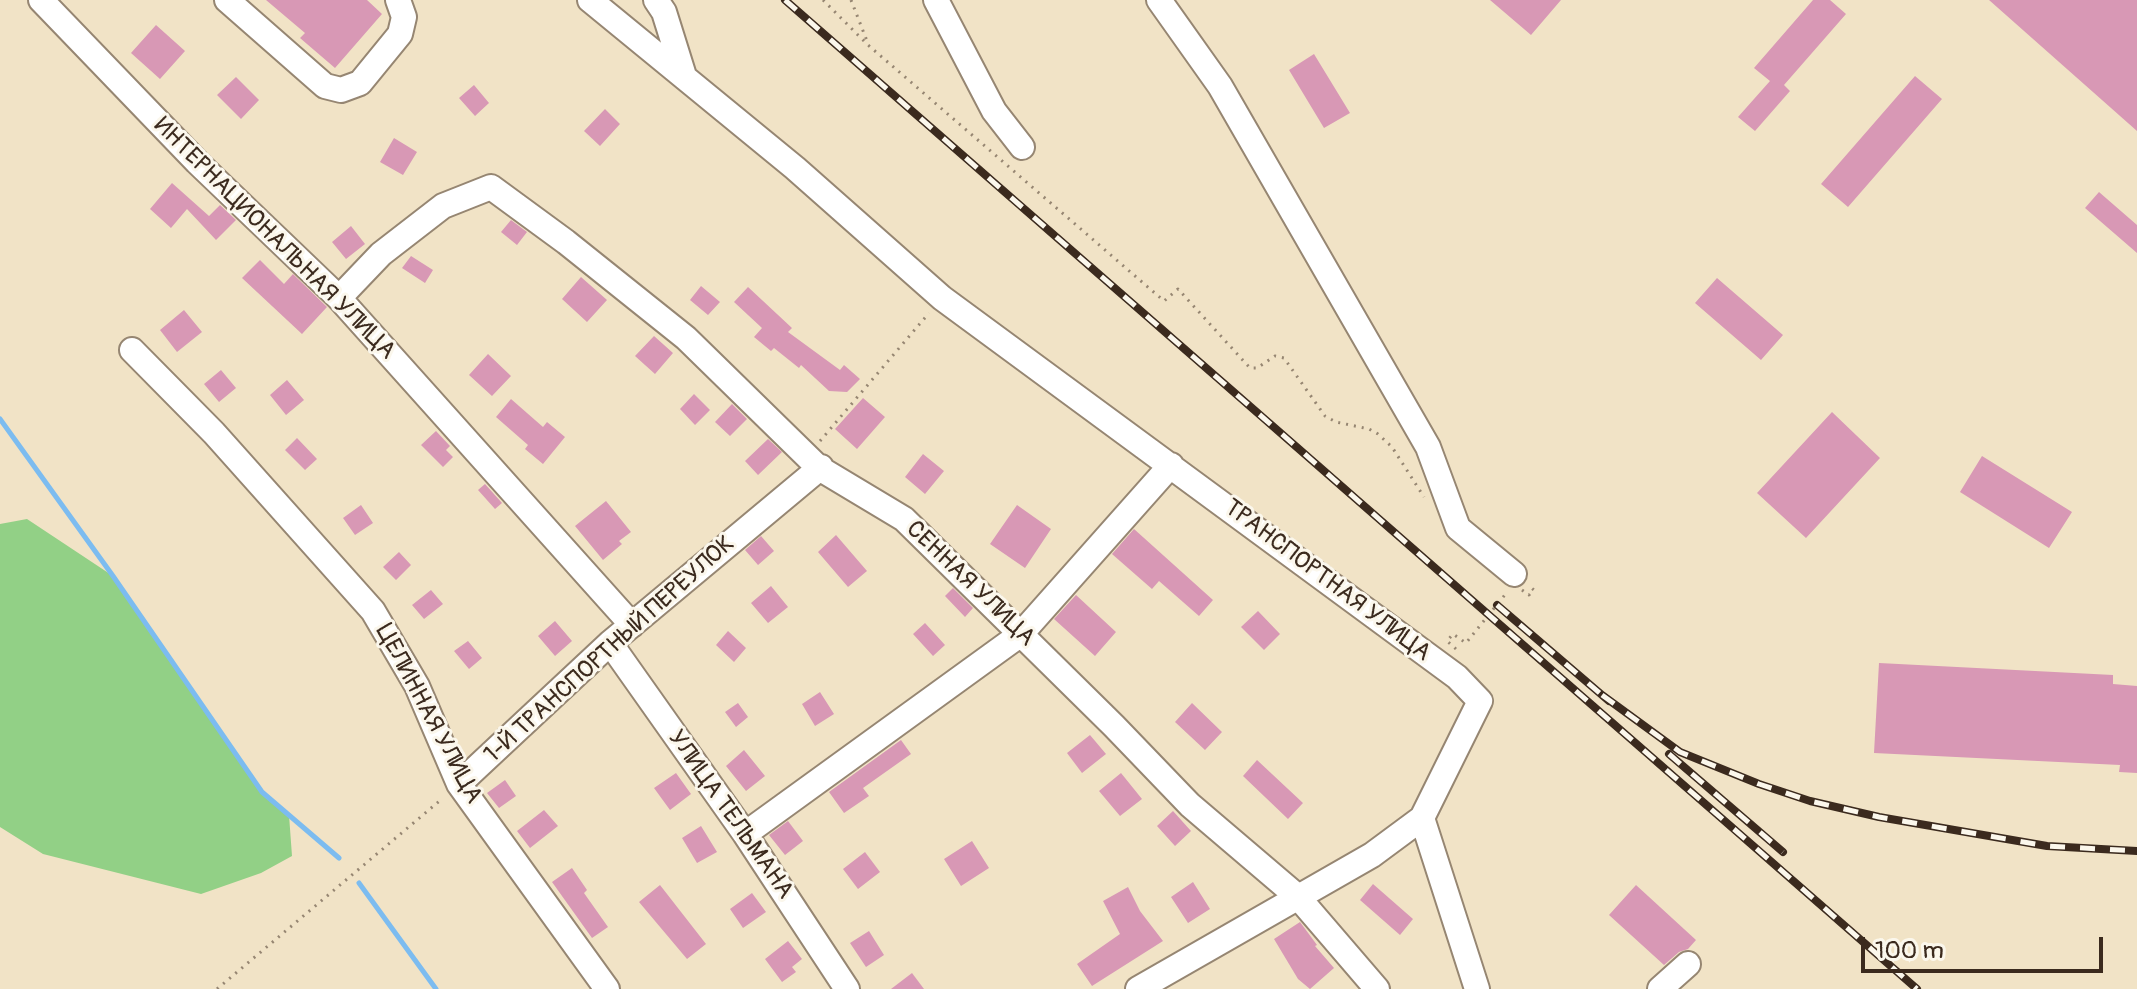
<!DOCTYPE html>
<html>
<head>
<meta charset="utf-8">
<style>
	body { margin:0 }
	#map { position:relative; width:2137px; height:989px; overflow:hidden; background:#f1e3c6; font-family:Pangolin,sans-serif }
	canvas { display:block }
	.scale { position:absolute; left:1861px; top:937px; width:242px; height:36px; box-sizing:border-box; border:4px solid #3b2a1e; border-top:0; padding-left:10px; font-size:24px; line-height:28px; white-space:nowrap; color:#3b2a1e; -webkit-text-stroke:6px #fbf7ec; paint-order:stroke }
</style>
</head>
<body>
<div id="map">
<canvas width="2137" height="989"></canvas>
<div class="scale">100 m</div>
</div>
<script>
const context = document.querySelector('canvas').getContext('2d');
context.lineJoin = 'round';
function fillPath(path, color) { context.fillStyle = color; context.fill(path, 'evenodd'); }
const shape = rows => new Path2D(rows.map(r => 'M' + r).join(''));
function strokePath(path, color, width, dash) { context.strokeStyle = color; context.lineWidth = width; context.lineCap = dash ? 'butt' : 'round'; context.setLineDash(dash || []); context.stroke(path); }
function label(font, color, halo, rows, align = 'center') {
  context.font = font + ' Pangolin,sans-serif'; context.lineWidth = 6; context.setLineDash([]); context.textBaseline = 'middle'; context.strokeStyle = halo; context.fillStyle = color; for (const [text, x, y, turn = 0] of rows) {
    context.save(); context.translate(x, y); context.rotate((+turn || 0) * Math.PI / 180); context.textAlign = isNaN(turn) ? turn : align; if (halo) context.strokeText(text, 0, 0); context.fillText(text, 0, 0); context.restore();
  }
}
const green = shape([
	[27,519,113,576,261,792,289,815,292,856,261,873,201,894,43,854,0,827,0,524]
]);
const stream = shape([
	[0,419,113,576,262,792,339,858],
	[359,883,436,989]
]);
const building = shape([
	[266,0,367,0,382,14,335,68,300,38,305,33],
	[1490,0,1561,0,1531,35],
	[1813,0,1830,0,1846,14,1784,85,1790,91,1755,131,1738,117,1770,81,1754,68],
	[1989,0,2137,0,2137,131],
	[156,25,185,51,160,79,131,53],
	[1314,54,1350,113,1324,128,1289,70],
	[1915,76,1942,99,1848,207,1821,184],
	[236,77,259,100,241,119,217,95],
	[474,85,489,103,475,116,459,98],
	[605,109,620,124,600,146,584,131],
	[394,138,417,152,403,175,380,162],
	[172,183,209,216,220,205,236,220,216,240,187,209,171,228,150,209],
	[2099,192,2137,225,2137,253,2085,208],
	[511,220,527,232,517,245,501,232],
	[351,226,365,244,346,259,332,242],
	[411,256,433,270,425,283,402,268],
	[260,260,284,284,293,274,327,307,302,334,242,278],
	[581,277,607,300,587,322,562,299],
	[1717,278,1783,335,1761,360,1695,303],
	[701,286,720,302,708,315,690,300],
	[748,287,792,328,788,332,840,370,844,365,860,379,847,392,829,391,801,365,799,368,774,348,771,351,754,337,762,328,734,302],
	[184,310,202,332,177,352,160,330],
	[654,336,673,353,655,374,635,356],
	[488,354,511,376,492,396,469,375],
	[221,370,236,388,219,402,204,384],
	[287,380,304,400,286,415,270,395],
	[694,394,710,410,695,425,680,409],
	[863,398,885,417,857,449,835,429],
	[511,399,543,427,547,422,565,437,543,464,525,449,528,445,496,417],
	[732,404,747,419,730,436,715,422],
	[1832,412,1880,458,1806,538,1757,493],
	[436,431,450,446,446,450,453,457,443,467,421,445],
	[297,438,317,459,305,470,285,450],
	[768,439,782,452,758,475,745,461],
	[923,454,944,471,925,494,905,477],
	[1982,456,2072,512,2049,548,1960,492],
	[485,484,502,503,495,509,478,490],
	[606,501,631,532,619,541,622,544,603,560,575,526],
	[361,505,373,523,355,535,343,518],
	[1017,505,1051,529,1025,568,990,544],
	[1134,529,1213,600,1199,616,1159,581,1152,589,1112,554],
	[836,535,867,571,848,587,818,552],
	[761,536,774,551,758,565,745,550],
	[399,552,411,565,396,580,383,567],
	[771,586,788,607,768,623,751,603],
	[953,588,973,608,965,617,945,596],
	[431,590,443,604,424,619,412,605],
	[1076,595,1116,632,1095,656,1054,619],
	[1258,611,1280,634,1264,650,1241,627],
	[555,621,572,641,555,656,538,636],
	[925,623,945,645,933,656,913,634],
	[728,631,746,648,734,662,716,645],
	[468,641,482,658,469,669,454,651],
	[1879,663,2113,675,2113,684,2137,686,2137,773,2119,772,2120,765,1874,753],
	[820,692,834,714,815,726,802,704],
	[738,703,748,717,736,727,725,712],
	[1192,703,1222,732,1205,750,1175,722],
	[1090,735,1106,754,1082,773,1067,753],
	[901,740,911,754,863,788,869,796,844,813,829,792],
	[744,750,765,776,746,791,726,766],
	[1257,760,1303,803,1288,819,1243,776],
	[676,773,691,794,670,810,654,788],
	[1121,773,1142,799,1120,816,1099,791],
	[505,780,516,796,499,808,487,793],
	[544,810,558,826,530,848,517,831],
	[1173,811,1191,831,1175,846,1157,826],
	[788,821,803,841,785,855,769,835],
	[701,826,717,852,697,863,682,838],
	[972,841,989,868,961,886,944,859],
	[865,852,880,872,858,889,843,869],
	[572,868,587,890,584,893,608,927,592,938,552,882],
	[1193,882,1210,909,1188,923,1171,897],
	[1373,884,1413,919,1400,935,1360,900],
	[660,885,706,944,687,959,639,902],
	[1636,885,1696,940,1688,949,1679,952,1664,965,1609,915],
	[1128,887,1140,911,1163,941,1092,986,1077,964,1120,934,1103,901],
	[752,893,766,912,743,928,730,909],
	[1300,922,1317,945,1315,946,1334,968,1310,989,1298,979,1274,939],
	[869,931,884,955,866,967,850,943],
	[788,941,802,959,792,967,796,972,782,982,765,959],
	[912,973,924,989,891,989]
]);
const path = shape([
	[823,0,868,45,1164,301,1178,289,1250,368,1257,368,1275,356,1284,358,1325,416,1336,422,1369,429,1378,434,1392,447,1424,497],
	[851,0,867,41],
	[820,441,929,313],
	[1522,590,1529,595,1534,590,1529,586],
	[1456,649,1447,641,1453,634,1466,643,1508,591],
	[217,989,443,798]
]);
const minor = shape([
	[41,0,197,162,339,298,632,625],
	[227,0,325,86,341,90,360,83,400,34,404,17,398,0],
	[590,0,795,168,942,298,1457,677,1480,701,1422,818,1372,855,1138,989],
	[656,0,664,12,684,76],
	[936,0,994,111,1022,147],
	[1159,0,1220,86,1428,447,1458,528,1514,574],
	[339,298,381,254,443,206,491,187,566,242,686,338,819,468,904,519,1114,726,1190,805,1298,897,1377,989],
	[132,350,214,433,373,611,417,686,459,784,607,989],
	[610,643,745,834,847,989],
	[459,784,610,643,821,467],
	[1422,818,1477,989],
	[745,834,1021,634,1171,465],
	[1660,989,1688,964]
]);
const rail = shape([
	[785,0,1917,989],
	[1497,605,1609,701],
	[1602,695,1680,752,1759,784,1810,801,1879,817,2047,846,2137,851],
	[1669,754,1783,852]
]);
const streetNames = [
	["ИНТЕРНАЦИОНАЛЬНАЯ УЛИЦА",274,239,45],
	["ТРАНСПОРТНАЯ УЛИЦА",1327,581,37],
	["СЕННАЯ УЛИЦА",970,584,44],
	["1-Й ТРАНСПОРТНЫЙ ПЕРЕУЛОК",610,650,-42],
	["ЦЕЛИННАЯ УЛИЦА",428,714,62],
	["УЛИЦА ТЕЛЬМАНА",730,815,55]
];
fillPath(green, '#92d086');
strokePath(stream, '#7cbcf0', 5);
fillPath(building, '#d898b5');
strokePath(minor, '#968672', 28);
strokePath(path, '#968672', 3, [2, 6]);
strokePath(minor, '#fff', 24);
strokePath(rail, '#3b2a1e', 8);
strokePath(rail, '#fbf7ec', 5, [15]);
label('24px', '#3b2a1e', '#fbf7ec', streetNames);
</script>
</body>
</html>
